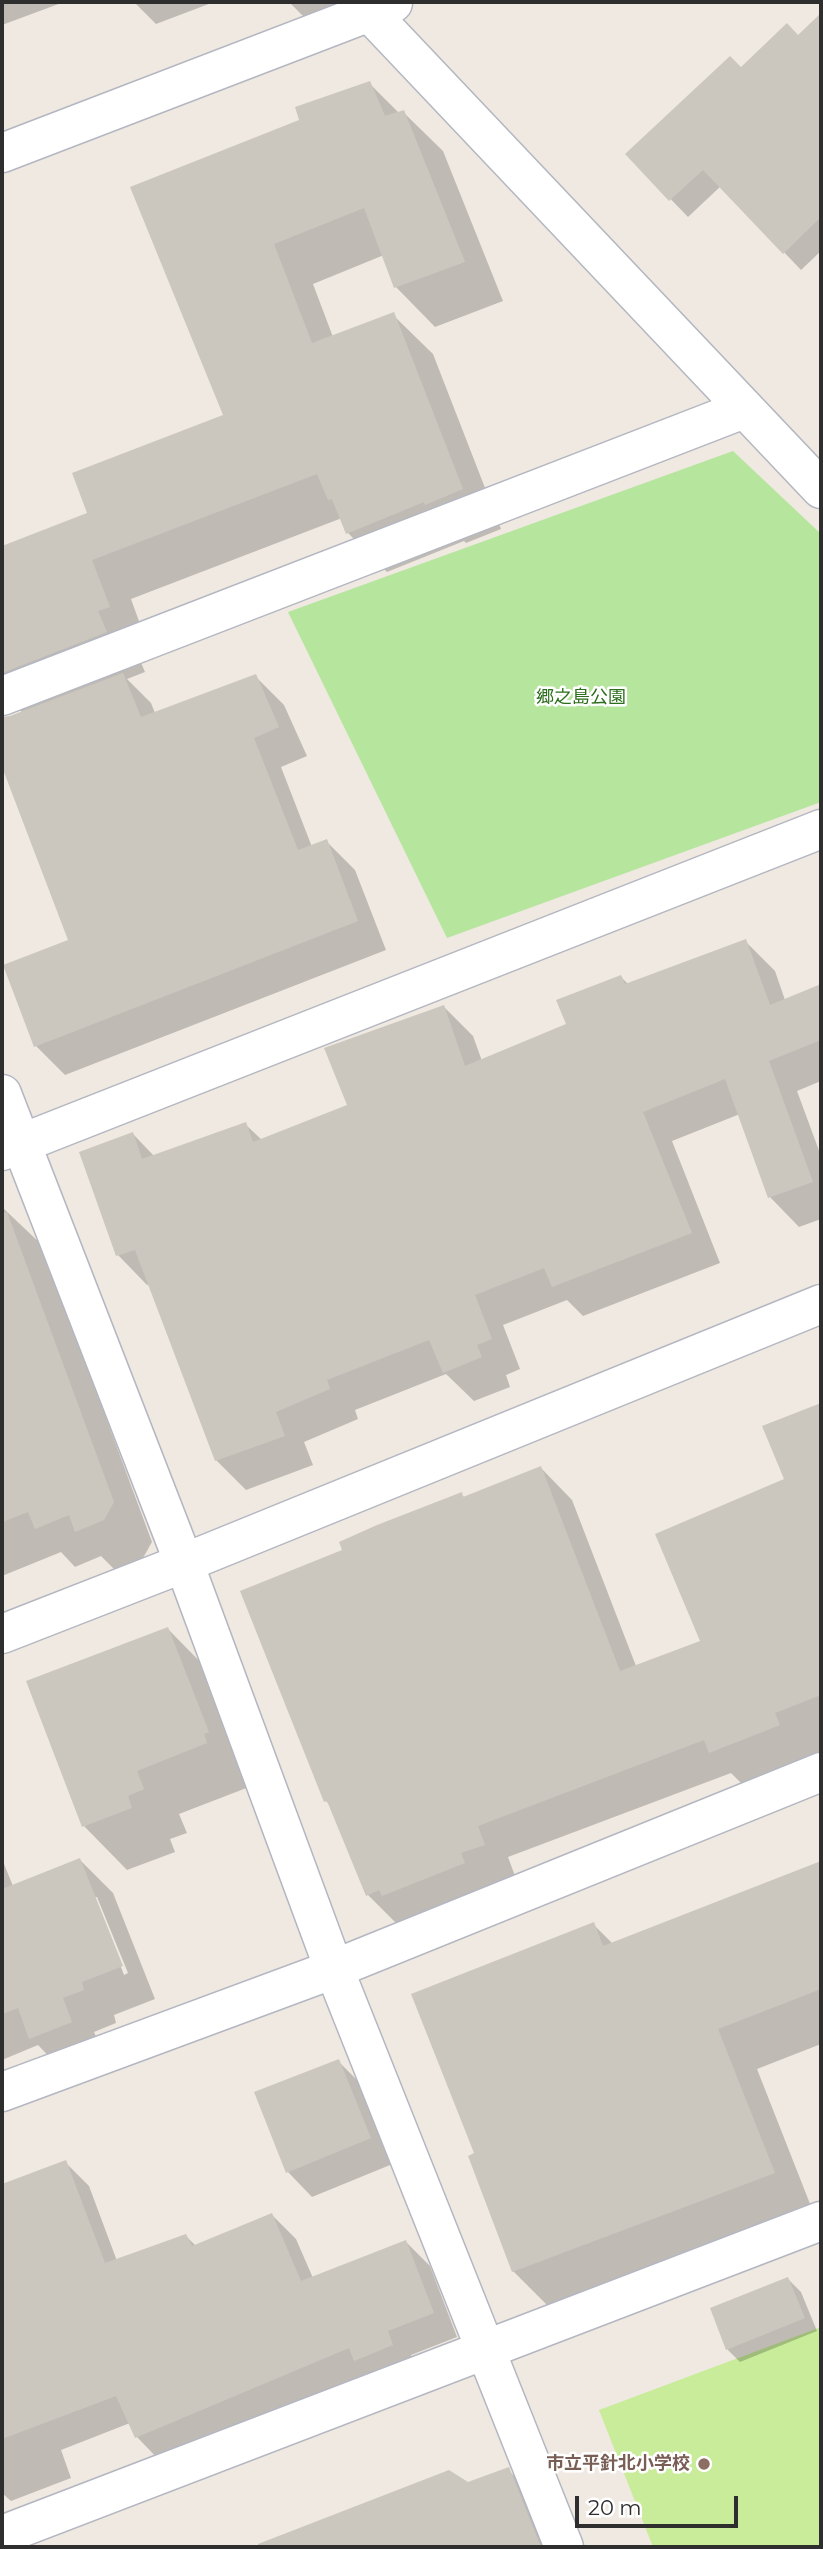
<!DOCTYPE html>
<html>
<head>
<meta charset="utf-8">
<style>
	body { margin:0 }
	#map { position:relative; width:823px; height:2549px; overflow:hidden; background:#efe9e1; font-family:Montserrat,sans-serif }
	canvas { display:block }
	.frame { position:absolute; inset:0; border:4px solid #2e2e2e; pointer-events:none }
	.scale { position:absolute; left:575px; top:2496px; width:163px; height:32px; box-sizing:border-box; border:4px solid #2e2e2e; border-top:0; padding-left:9px; font-size:21px; line-height:24px; white-space:nowrap; color:#2e2e2e; -webkit-text-stroke:5px #fff; paint-order:stroke }
</style>
</head>
<body>
<div id="map">
<canvas width="823" height="2549"></canvas>
<div class="frame"></div>
<div class="scale">20 m</div>
</div>
<script>
const context = document.querySelector('canvas').getContext('2d');
context.lineJoin = 'round';
function fillPath(path, color) { context.fillStyle = color; context.fill(path, 'evenodd'); }
const shape = rows => new Path2D(rows.map(r => 'M' + r).join(''));
function strokePath(path, color, width, dash) { context.strokeStyle = color; context.lineWidth = width; context.lineCap = dash ? 'butt' : 'round'; context.setLineDash(dash || []); context.stroke(path); }
function label(font, color, halo, rows, align = 'center') {
  context.font = font + ' Montserrat,"Noto Sans JP",sans-serif'; context.lineWidth = 5; context.setLineDash([]); context.textBaseline = 'middle'; context.strokeStyle = halo; context.fillStyle = color; for (const [text, x, y, turn = 0] of rows) {
    context.save(); context.translate(x, y); context.rotate((+turn || 0) * Math.PI / 180); context.textAlign = isNaN(turn) ? turn : align; if (halo) context.strokeText(text, 0, 0); context.fillText(text, 0, 0); context.restore();
  }
}
const green = shape([
	[733,451,821,534,821,802,447,938,288,612]
]);
const pitch = shape([
	[821,2327,821,2547,653,2547,599,2410]
]);
const shadow = shape([
	[2,2,64,2,2,25],
	[134,2,214,2,156,24],
	[289,2,370,2,312,25],
	[821,15,821,251,801,270,721,186,688,217,628,155,741,69,798,37],
	[369,83,399,113,403,112,443,151,503,301,435,327,396,287,384,255,313,284,333,337,393,315,433,354,501,529,466,543,464,541,387,572,348,533,342,518,131,599,148,646,136,651,145,672,127,679,151,703,155,713,255,676,284,705,307,756,281,767,312,847,326,841,355,870,386,950,65,1075,36,1046,5,966,71,941,2,761,2,754,17,749,22,712,11,701,2,705,2,548,90,514,225,416,301,121],
	[745,941,775,971,785,1000,821,986,821,1081,797,1091,821,1156,821,1219,799,1227,770,1197,740,1114,672,1141,720,1263,583,1316,567,1300,503,1325,520,1369,506,1375,510,1387,474,1401,446,1374,355,1410,358,1419,304,1442,313,1465,246,1490,216,1460,150,1284,147,1285,118,1255,133,1134,154,1156,245,1124,262,1140,349,1106,444,1007,473,1036,482,1061,568,1025,621,977,629,985],
	[2,1207,42,1245,152,1542,143,1558,115,1570,101,1556,75,1567,61,1552,2,1576],
	[821,1404,821,1752,742,1784,731,1773,508,1857,515,1876,491,1884,495,1895,399,1926,368,1895,331,1806,326,1801,243,1592,344,1551,461,1494,465,1498,541,1468,572,1500,636,1666,702,1642,786,1480,765,1427],
	[168,1629,211,1673,249,1787,179,1814,187,1833,170,1839,175,1852,127,1870,84,1826],
	[2,1859,13,1886,80,1860,113,1893,155,1999,114,2015,116,2023,94,2032,104,2055,63,2071,38,2045,2,2060],
	[94,1897,97,1897,128,1973,124,1975],
	[821,1863,821,2044,757,2069,814,2214,553,2311,513,2271,476,2154,594,1925,613,1944],
	[338,2061,363,2086,395,2163,312,2197,288,2172],
	[65,2162,89,2186,117,2261,186,2236,196,2246,272,2215,296,2239,313,2278,406,2242,430,2266,457,2337,411,2355,416,2370,379,2384,368,2373,161,2462,137,2437,130,2423,61,2450,71,2478,11,2501,2,2493,2,2186],
	[788,2279,801,2292,817,2331,740,2362,727,2349],
	[508,2470,551,2512,565,2547,253,2547,449,2472,467,2484]
]);
const building = shape([
	[821,13,821,217,783,254,703,170,669,201,625,154,730,56,741,67,787,23,798,35],
	[370,81,385,116,404,110,465,262,394,288,364,208,274,244,312,343,394,312,463,489,425,505,424,502,346,534,332,499,328,500,317,474,92,560,110,607,98,611,107,632,2,673,2,546,87,513,72,473,223,415,130,187,299,120,295,107],
	[123,673,141,717,256,674,279,727,254,738,298,850,327,839,358,921,34,1047,3,965,68,940,2,767,2,717,10,716],
	[746,939,770,1005,821,984,821,1040,769,1061,813,1182,768,1198,725,1079,643,1112,692,1233,552,1287,544,1268,475,1295,492,1339,477,1345,482,1357,443,1373,429,1340,327,1380,330,1389,276,1412,285,1436,215,1461,135,1250,116,1256,79,1152,133,1132,142,1159,246,1122,253,1142,347,1105,324,1048,444,1005,465,1066,566,1024,556,1000,621,975,625,984],
	[7,1212,114,1502,104,1520,75,1532,69,1515,35,1529,28,1512,2,1522,2,1213],
	[821,1403,821,1695,775,1713,780,1725,709,1753,704,1740,478,1826,485,1845,461,1853,465,1863,382,1896,379,1890,366,1896,327,1801,324,1802,240,1591,342,1550,339,1542,377,1525,462,1492,463,1497,541,1466,620,1671,700,1641,655,1534,784,1479,762,1426],
	[168,1627,209,1732,204,1734,207,1743,137,1771,144,1789,128,1796,132,1808,82,1827,26,1681],
	[80,1858,123,1966,82,1982,84,1990,63,1998,72,2022,29,2039,18,2008,2,2014,2,1889],
	[821,1861,821,1989,718,2029,775,2173,512,2272,468,2156,474,2153,411,1994,594,1922,603,1946],
	[339,2059,371,2138,286,2173,254,2092],
	[66,2160,105,2263,186,2234,192,2246,272,2213,301,2281,406,2240,434,2313,388,2331,393,2345,354,2361,349,2348,135,2438,116,2396,2,2439,2,2184],
	[788,2277,805,2318,726,2350,710,2308],
	[509,2467,541,2547,258,2547,258,2544,449,2470,468,2482]
]);
const minor = shape([
	[369,12,821,489],
	[2,153,393,3],
	[2,696,744,409],
	[2,1094,184,1563,334,1969,564,2547],
	[2,1151,821,829],
	[2,1634,184,1563,821,1304],
	[2,2092,334,1969,821,1772],
	[2,2535,821,2221]
]);
const markers = [
	[704,2464,7,"#8d6e63"]
];
const parkNames = [
	["郷之島公園",581,698]
];
const educationNames = [
	["市立平針北小学校",690,2464]
];
fillPath(green, '#b6e59e');
fillPath(pitch, '#c9ec9a');
fillPath(shadow, '#0003');
fillPath(building, '#cbc7bf');
strokePath(minor, '#b4b7c1', 41);
strokePath(minor, '#fff', 38);
for (const [x, y, r, color] of markers) { const dot = new Path2D(); dot.arc(x, y, r, 0, 2 * Math.PI); context.fillStyle = color; context.fill(dot); strokePath(dot, '#fff', 2.5); }
label('18px', '#2c6e1b', '#fff', parkNames);
label('bold 18px', '#785e54', '#fff', educationNames, 'right');
</script>
</body>
</html>
